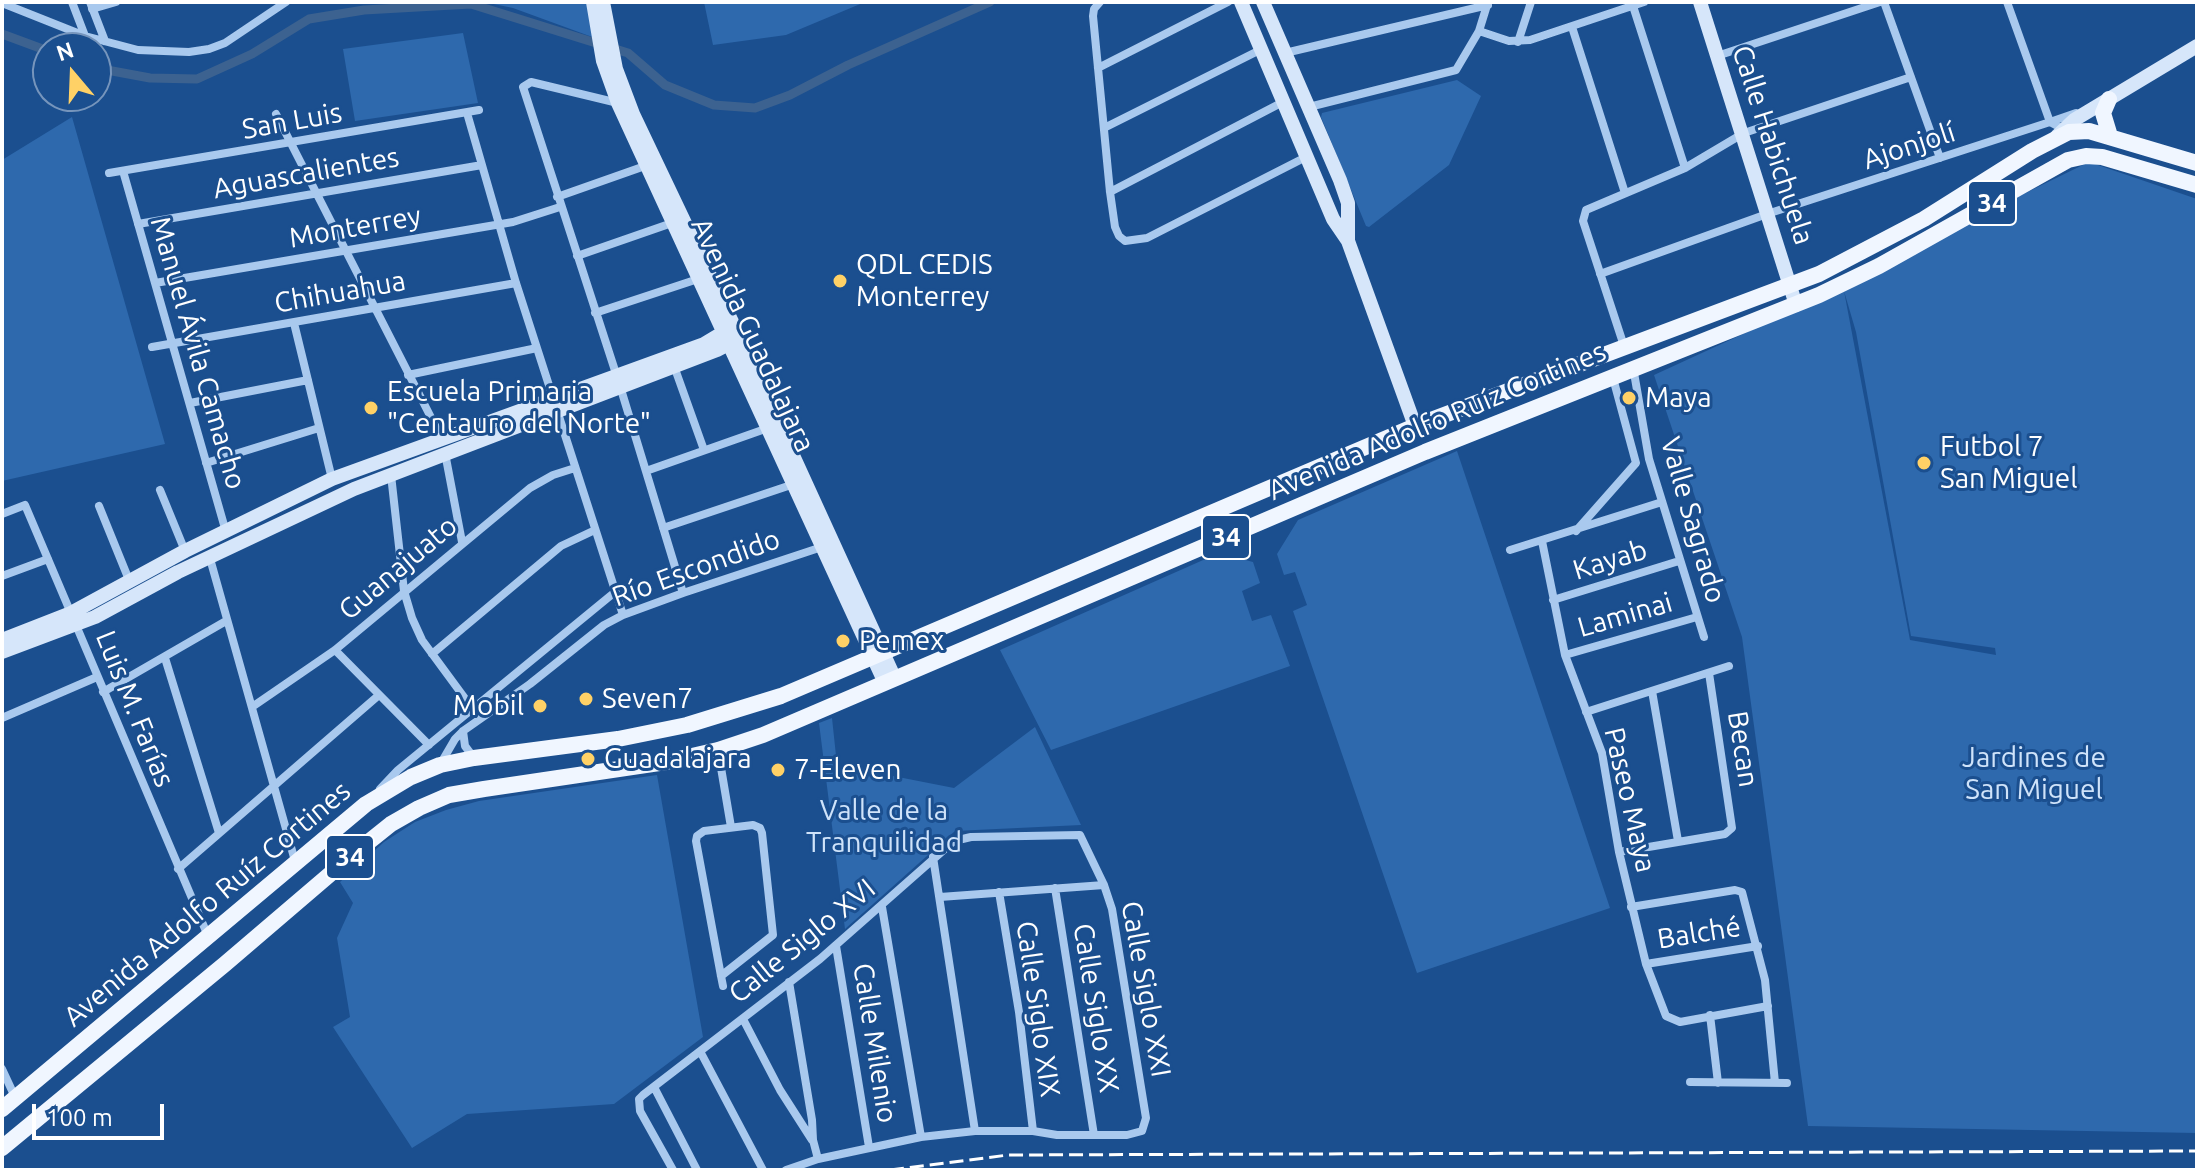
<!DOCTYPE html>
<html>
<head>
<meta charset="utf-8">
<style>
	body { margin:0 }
	#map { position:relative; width:2199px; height:1172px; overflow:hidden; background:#1b4f8f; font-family:Ubuntu,sans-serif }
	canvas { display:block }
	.frame { position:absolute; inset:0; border:4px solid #fff; pointer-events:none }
	.north { position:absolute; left:32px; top:32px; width:80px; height:80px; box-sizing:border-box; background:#1b4f8f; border:2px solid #7695bc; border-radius:50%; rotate:341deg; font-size:22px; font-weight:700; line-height:32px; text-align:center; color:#fff }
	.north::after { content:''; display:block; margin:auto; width:28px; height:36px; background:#ffd166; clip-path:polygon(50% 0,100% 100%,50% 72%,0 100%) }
	.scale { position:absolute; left:32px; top:1104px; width:132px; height:36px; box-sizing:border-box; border:4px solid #fff; border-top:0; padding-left:10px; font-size:24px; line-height:28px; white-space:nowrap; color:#fff; -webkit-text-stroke:6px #1b4f8f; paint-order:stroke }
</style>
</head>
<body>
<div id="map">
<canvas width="2199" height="1172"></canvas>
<div class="frame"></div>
<div class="north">N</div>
<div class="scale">100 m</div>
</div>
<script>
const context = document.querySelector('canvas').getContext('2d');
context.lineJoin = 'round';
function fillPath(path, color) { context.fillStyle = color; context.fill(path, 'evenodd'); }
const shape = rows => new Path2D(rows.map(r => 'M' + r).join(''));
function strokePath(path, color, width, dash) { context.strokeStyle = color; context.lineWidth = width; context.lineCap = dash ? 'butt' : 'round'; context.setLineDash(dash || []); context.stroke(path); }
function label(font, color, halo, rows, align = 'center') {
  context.font = font + ' Ubuntu,sans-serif'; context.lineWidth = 6; context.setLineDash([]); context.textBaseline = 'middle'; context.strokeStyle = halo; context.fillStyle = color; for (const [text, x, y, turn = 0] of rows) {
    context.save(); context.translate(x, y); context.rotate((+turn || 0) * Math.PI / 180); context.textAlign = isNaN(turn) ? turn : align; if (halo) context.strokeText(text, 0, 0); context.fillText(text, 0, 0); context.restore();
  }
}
const green = shape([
	[484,2,588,2,595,38,513,8],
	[704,2,865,2,786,35,713,45],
	[463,33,478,103,355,121,343,49],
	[1457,80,1481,96,1449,165,1369,227,1366,226,1321,117,1322,113],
	[72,117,165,444,2,481,2,160],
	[2089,162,2197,199,2197,1133,1808,1126,1742,637,1654,375,1843,288,1929,240],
	[1844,291,1856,332,1911,636,1995,648,1996,655,1910,640],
	[1457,451,1610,908,1417,973,1293,611,1307,605,1295,572,1284,575,1277,554,1298,520],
	[1219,553,1253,562,1260,583,1242,591,1252,621,1271,615,1290,666,1051,750,1000,650],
	[832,718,837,765,954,788,1035,727,1081,825,955,831,845,929,819,723],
	[657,775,703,1037,614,1104,467,1114,412,1148,333,1027,350,1017,337,938,353,903,340,882,384,842,415,822,446,810,479,801]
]);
const canal = shape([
	[2,34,48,51],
	[96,68,150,78,197,79,252,54,309,19,364,10,471,4,628,53,665,85,714,105,755,108,790,95,848,65,990,2]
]);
const street = shape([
	[72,2,85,36],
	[90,2,105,41],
	[1100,2,1094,9,1093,16,1110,192,1115,227,1119,236,1125,241,1147,238,1306,157],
	[1884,2,1940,158],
	[2007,2,2050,122,2076,113],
	[2,3,85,36,138,50,189,52,209,49,225,43,286,2],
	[1633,6,1685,168],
	[92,9,116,2],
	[1572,27,1625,193],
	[1479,31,1509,41,1530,40,1644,2],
	[1518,42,1531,2],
	[1285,53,1488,5],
	[1717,56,1880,2],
	[1098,68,1228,2],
	[618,103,531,82,523,87,620,386,683,593],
	[1309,107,1456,70,1479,31,1488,2],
	[467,113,516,283,623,615],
	[276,114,442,439],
	[1104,128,1262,49],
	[123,171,226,532],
	[109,173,479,110],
	[1110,192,1283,102],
	[557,197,645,166],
	[138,224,482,165],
	[577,256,672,223],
	[1600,274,1767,214,2050,122,2065,130],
	[155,283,513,222,560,207],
	[595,313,698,279],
	[294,323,332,479],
	[1624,346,1583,221,1586,210,1685,168,1744,133,1911,77],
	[152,347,516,283],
	[674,366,704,450],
	[1633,367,1649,459,1704,637],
	[408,375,537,348],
	[190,403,308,380],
	[445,453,462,542],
	[206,463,319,428],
	[646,471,768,428],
	[391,475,404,591,412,618,422,640,475,712],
	[160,490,185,551],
	[99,506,129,580],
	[2,514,25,505,208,936],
	[663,528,794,484],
	[1576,531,1636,463,1613,378],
	[1542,541,1565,655,1602,753,1619,852,1646,964,1666,1016,1680,1022,1768,1006],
	[1510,550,1662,502],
	[209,555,295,861],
	[2,576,48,559],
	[1553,600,1679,561],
	[335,650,429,745],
	[432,654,561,546,595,530],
	[1565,655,1697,617],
	[165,658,219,833],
	[1652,691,1678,841],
	[103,692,226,621],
	[252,707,335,650,530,488,553,475,575,468],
	[1586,712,1729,666],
	[2,718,97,677],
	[463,731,465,746,474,758],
	[718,750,731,827],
	[441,763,455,739,463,731,530,684,604,625,623,615,683,593,825,546],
	[380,789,398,770,615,592],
	[1619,852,1725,834,1732,828,1709,673],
	[933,857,975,1131],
	[178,869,379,695],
	[1055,888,1094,1135],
	[999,892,1019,1012,1033,1131],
	[940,897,1104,885],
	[882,907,921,1137],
	[1631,907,1735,890,1742,892,1765,980,1775,1083],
	[836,946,869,1147],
	[1646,964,1758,946],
	[721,976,773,935,762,833,760,828,753,825,704,831,697,836,696,841,721,976,723,986],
	[789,982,812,1120,813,1140,818,1159],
	[1710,1015,1718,1083],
	[743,1019,780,1090,812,1140],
	[701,1053,763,1170],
	[2,1069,15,1097],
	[1690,1082,1787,1083],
	[654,1087,697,1170],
	[673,1170,640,1111,639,1099,643,1095,820,959,954,841,971,837,1080,835,1104,885,1112,909,1146,1118,1142,1131,1127,1135,1057,1135,1033,1131,975,1131,921,1137,818,1159,786,1170]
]);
const secondary = shape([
	[593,2,603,61,618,103,885,683],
	[603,2,616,69,633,114,734,326,895,679],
	[1241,2,1333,219,1348,241,1415,426],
	[1263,2,1340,180,1348,203,1348,241],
	[1700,2,1796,305],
	[2057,136,2074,120,2197,46],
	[2,640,71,613,185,551,332,479,704,344,734,326],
	[2,652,95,617,178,572,354,489,717,350,740,338]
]);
const primary = shape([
	[2109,99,2103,113,2110,136],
	[2,1109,366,804,411,777,440,765,474,758,618,739,687,725,781,696,1415,426,1819,274,1924,219,2032,151,2069,132,2089,131,2197,163],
	[2,1148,225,964,356,852,391,824,419,808,449,795,484,789,666,762,718,750,763,735,1425,452,1819,295,1879,266,2068,160,2086,156,2102,157,2197,185]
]);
const rail = shape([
	[890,1170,1008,1155,2197,1151]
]);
const markers = [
	[840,281,8,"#ffd166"],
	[1629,398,8,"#ffd166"],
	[371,408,8,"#ffd166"],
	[1924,463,8,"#ffd166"],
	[843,641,8,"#ffd166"],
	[586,699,8,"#ffd166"],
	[540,706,8,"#ffd166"],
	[588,759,8,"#ffd166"],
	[778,770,8,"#ffd166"]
];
const shields = [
	[1992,203,48],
	[1226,537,48],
	[350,857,48]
];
const shieldNames = [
	["34",1992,203],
	["34",1226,537],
	["34",350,857]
];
const streetNames = [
	["San Luis",292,121,-10],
	["Calle Habichuela",1773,145,72],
	["Ajonjolí",1909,146,-18],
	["Aguascalientes",306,173,-10],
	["Monterrey",355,227,-10],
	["Chihuahua",340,292,-10],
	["Avenida Guadalajara",753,335,65],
	["Manuel Ávila Camacho",198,353,74],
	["Avenida Adolfo Ruíz Cortines",1437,421,-23],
	["Valle Sagrado",1693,520,74],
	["Kayab",1610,560,-17],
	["Guanajuato",398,568,-40],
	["Río Escondido",696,568,-20],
	["Laminai",1625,615,-16],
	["Luis M. Farías",135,709,68],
	["Becan",1743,749,81],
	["Paseo Maya",1630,800,77],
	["Avenida Adolfo Ruíz Cortines",207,904,-40],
	["Balché",1699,933,-9],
	["Calle Siglo XVI",802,941,-39],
	["Calle Siglo XXI",1146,989,80],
	["Calle Siglo XX",1096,1008,81],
	["Calle Siglo XIX",1038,1009,82],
	["Calle Milenio",875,1043,81]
];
const poiNames = [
	["QDL CEDIS",856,265],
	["Monterrey",856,297],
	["Escuela Primaria",387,392],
	["\"Centauro del Norte\"",387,424],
	["Maya",1645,398],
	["Futbol 7",1940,447],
	["San Miguel",1940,479],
	["Pemex",859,641],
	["Seven7",602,699],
	["Mobil",524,706,"right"],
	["Guadalajara",604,759],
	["7-Eleven",794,770]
];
const parkNames = [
	["Jardines de",2034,758],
	["San Miguel",2034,790],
	["Valle de la",884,811],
	["Tranquilidad",884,843]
];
fillPath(green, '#2e69ad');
strokePath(canal, '#3c6290', 9);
strokePath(street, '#a9c9ee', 8);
strokePath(secondary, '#d6e6fa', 14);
strokePath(primary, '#f0f6ff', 16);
strokePath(rail, '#fff', 3, [14, 6]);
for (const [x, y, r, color] of markers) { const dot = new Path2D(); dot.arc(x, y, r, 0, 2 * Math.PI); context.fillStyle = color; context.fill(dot); strokePath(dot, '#1b4f8f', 3); }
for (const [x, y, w] of shields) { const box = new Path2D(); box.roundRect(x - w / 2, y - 22, w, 44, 6); context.fillStyle = '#1b4f8f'; context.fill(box); strokePath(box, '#fff', 2); }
label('bold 26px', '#fff', null, shieldNames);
label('28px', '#fff', '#1b4f8f', streetNames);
label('28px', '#fff', '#1b4f8f', poiNames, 'left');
label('28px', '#cfe3fa', '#1b4f8f', parkNames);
</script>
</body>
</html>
